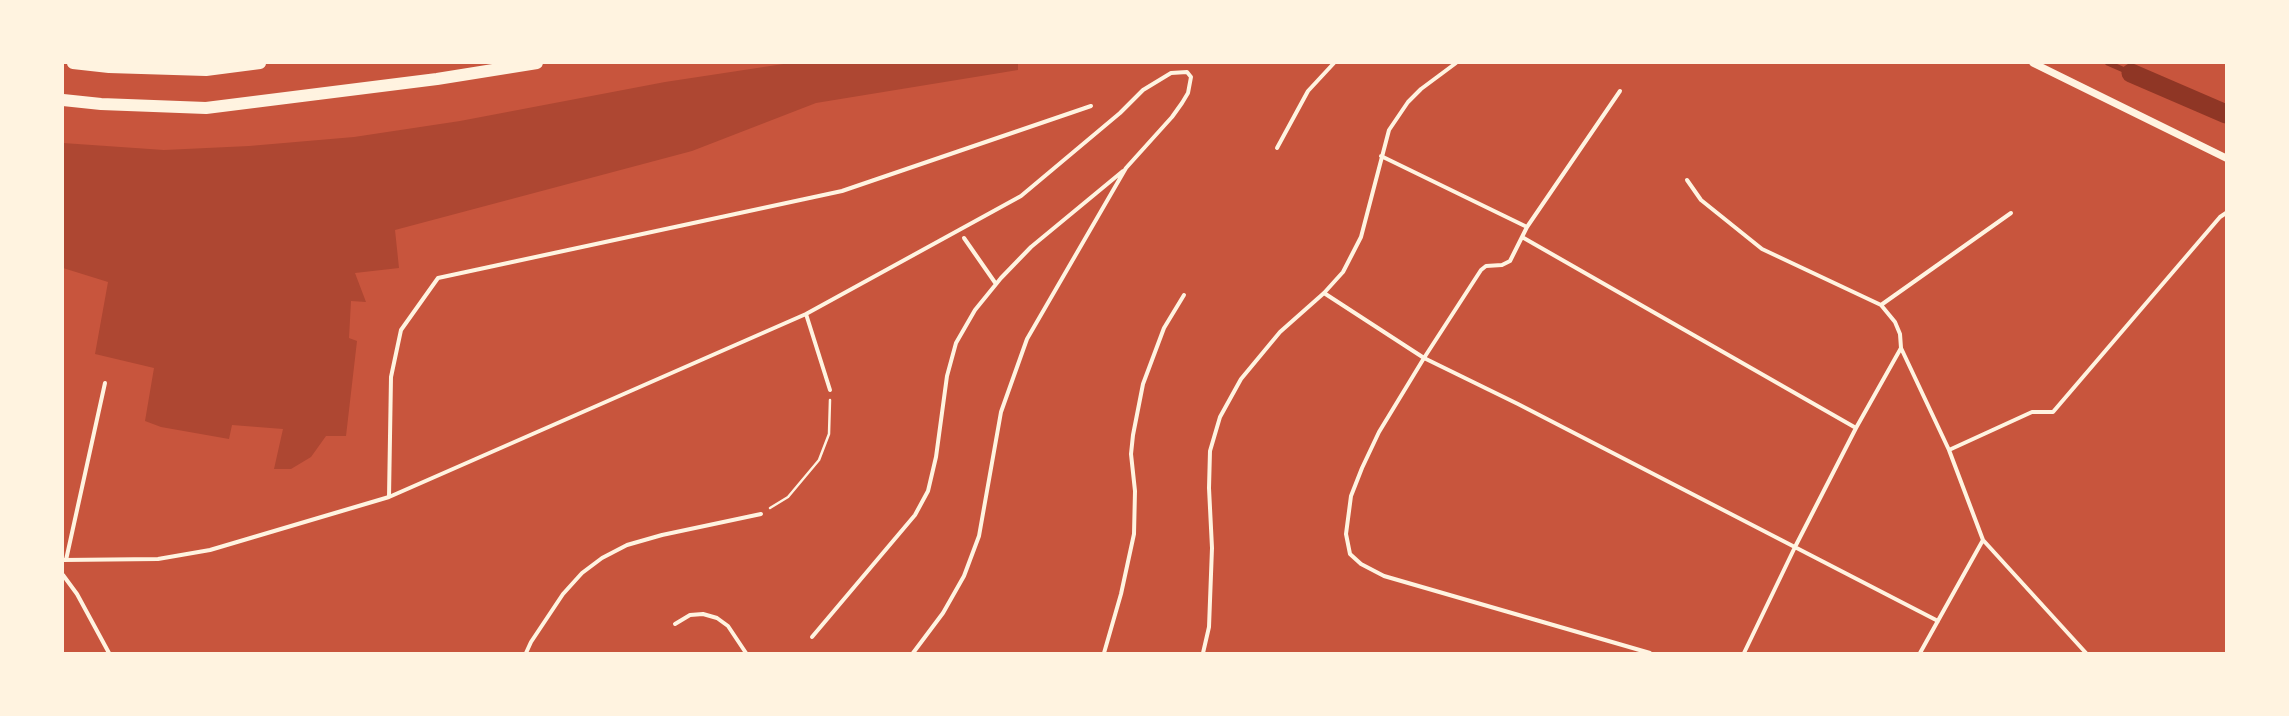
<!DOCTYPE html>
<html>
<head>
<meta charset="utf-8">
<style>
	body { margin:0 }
	#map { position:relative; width:2289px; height:716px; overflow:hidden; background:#c8553d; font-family:Montserrat,sans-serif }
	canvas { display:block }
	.frame { position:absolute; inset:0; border:64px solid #fff3e0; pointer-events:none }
</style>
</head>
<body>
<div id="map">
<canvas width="2289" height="716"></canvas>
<div class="frame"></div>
</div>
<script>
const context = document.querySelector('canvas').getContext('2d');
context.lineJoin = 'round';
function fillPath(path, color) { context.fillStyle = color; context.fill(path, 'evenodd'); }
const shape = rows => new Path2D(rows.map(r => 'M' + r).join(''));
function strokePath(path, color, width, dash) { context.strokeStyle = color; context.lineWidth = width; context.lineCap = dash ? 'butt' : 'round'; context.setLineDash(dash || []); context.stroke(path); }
const green = shape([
	[790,63,1018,63,1018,70,816,103,692,151,395,230,399,268,355,273,366,302,351,301,349,338,357,341,346,436,326,436,311,457,291,469,274,469,283,429,232,425,229,439,161,427,145,421,154,368,95,354,108,282,63,268,63,143,164,150,249,146,354,137,460,121,665,82]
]);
const stream = shape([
	[2108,63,2131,73]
]);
const canal = shape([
	[2131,73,2226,114]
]);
const path = shape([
	[770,508,788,497,819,460,829,434,830,400]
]);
const minor = shape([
	[1620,91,1527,227,1510,261,1502,265,1486,266,1481,270,1424,358,1379,432,1362,468,1351,496,1346,534,1350,554,1361,564,1384,576,1650,653],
	[1277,148,1308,91,1334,63],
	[1381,156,1527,227],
	[1687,180,1701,200,1762,249,1881,305,1895,322,1900,334,1901,348,1949,450,1983,540,2086,653],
	[1522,237,1856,428],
	[964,238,996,284],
	[1324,293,1424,358,1518,404,1938,621],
	[1881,305,2011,213],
	[806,314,830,390],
	[1949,450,2032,412,2053,412,2220,217,2226,213],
	[389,497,391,377,401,330,438,278,842,191,1091,106],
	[63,560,158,559,210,550,389,497,806,314,1021,196,1120,113,1143,90,1171,73,1187,72,1191,77,1188,93,1182,103,1172,117,1126,168,1027,339,1001,412,979,536,964,576,943,613,913,653],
	[66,560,105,383],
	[63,575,77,594,109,653],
	[675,624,690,615,703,614,717,618,728,626,746,653],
	[812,637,915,515,928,491,936,457,947,376,956,343,975,310,1001,278,1031,247,1123,171],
	[526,653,531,642,563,594,582,573,602,558,627,545,662,535,761,514],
	[1104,653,1121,594,1134,534,1135,491,1131,454,1133,435,1143,384,1164,328,1184,295],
	[1203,653,1209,627,1212,548,1209,488,1210,451,1220,417,1241,379,1280,332,1324,293,1343,272,1361,237,1389,130,1408,102,1421,89,1456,63],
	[1744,653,1795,547,1856,428,1901,348],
	[1920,653,1983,540]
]);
const tertiary = shape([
	[2033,63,2226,158]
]);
const motorway = shape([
	[73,63,109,67,206,70,260,63],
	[63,100,101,104,206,108,437,79,537,63]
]);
fillPath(green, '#ae4732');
strokePath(stream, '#8f3625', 5.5);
strokePath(canal, '#8f3625', 19);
strokePath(path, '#fff3e0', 2.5);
strokePath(minor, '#fff3e0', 4);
strokePath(tertiary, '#fff3e0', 7);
strokePath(motorway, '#fff3e0', 12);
</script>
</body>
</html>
